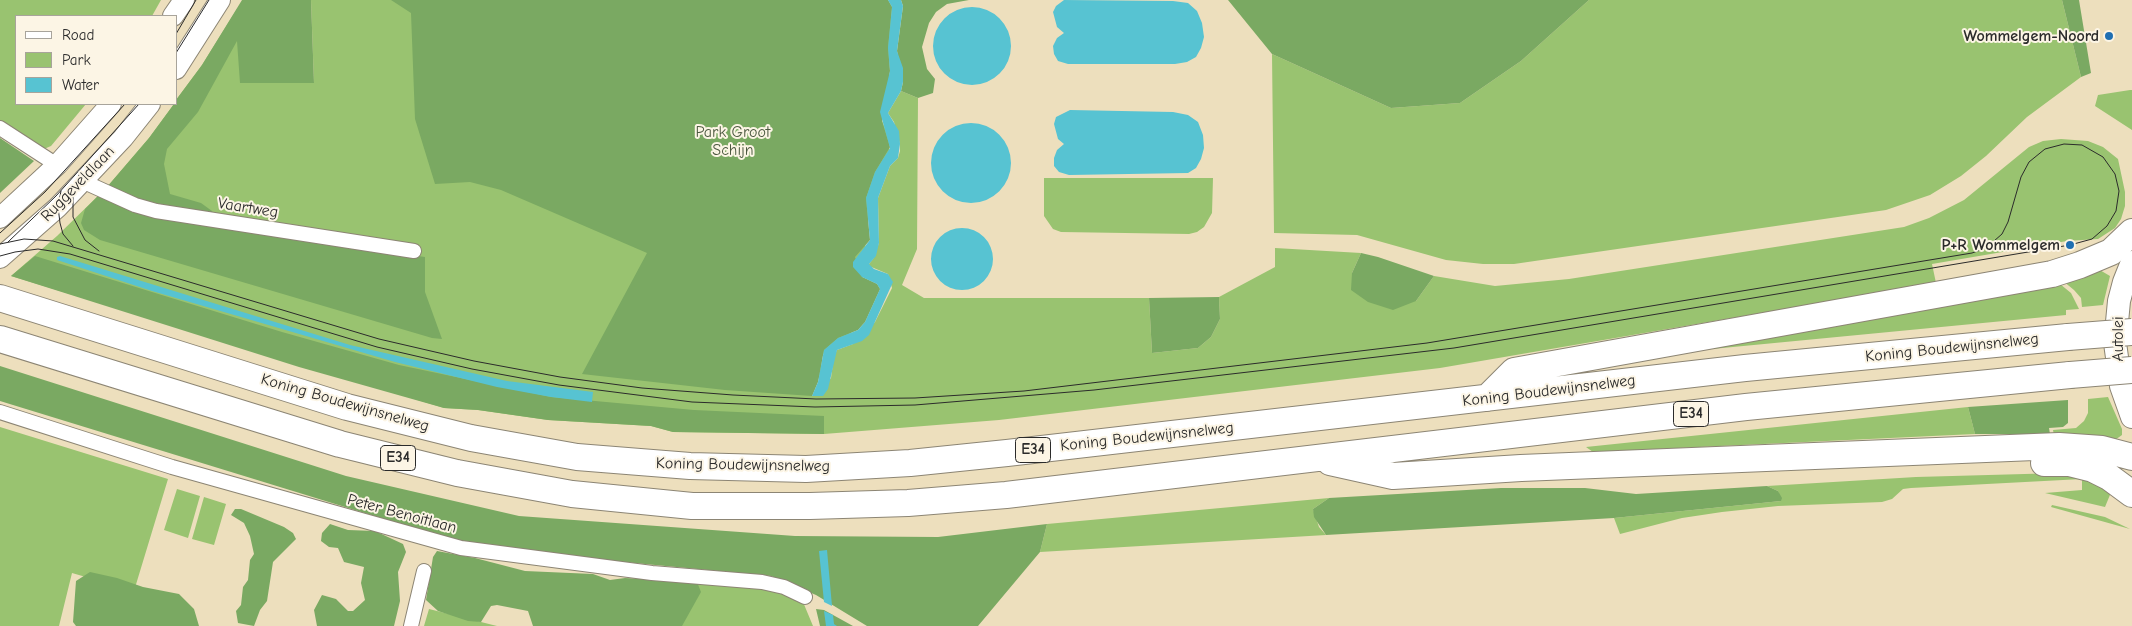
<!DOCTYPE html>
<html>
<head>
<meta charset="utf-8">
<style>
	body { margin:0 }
	#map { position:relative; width:2132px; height:626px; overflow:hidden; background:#eddfbd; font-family:"Comic Neue",sans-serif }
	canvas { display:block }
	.legend { position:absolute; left:15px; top:15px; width:162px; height:90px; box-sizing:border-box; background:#fcf5e5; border:1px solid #a8a49b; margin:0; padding:6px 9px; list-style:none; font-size:15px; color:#2b2b2b }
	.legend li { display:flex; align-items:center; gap:10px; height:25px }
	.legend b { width:25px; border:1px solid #a8a49b }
</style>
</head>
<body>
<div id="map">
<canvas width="2132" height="626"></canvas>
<ul class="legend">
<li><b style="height:6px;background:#fff"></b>Road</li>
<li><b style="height:14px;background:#99c370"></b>Park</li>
<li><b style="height:14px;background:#57c3d2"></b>Water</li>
</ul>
</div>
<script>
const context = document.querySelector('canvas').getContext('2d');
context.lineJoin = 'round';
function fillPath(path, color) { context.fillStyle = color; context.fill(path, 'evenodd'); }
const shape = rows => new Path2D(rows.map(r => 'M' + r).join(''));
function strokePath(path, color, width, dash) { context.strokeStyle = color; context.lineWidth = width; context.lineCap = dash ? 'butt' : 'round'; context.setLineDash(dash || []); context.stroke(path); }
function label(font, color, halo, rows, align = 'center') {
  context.font = font + ' "Comic Neue",sans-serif'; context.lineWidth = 4; context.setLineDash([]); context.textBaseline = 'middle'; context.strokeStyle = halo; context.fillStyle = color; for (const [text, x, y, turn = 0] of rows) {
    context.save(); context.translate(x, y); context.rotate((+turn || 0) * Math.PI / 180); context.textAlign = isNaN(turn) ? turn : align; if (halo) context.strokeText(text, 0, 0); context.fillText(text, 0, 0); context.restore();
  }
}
const green = shape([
	[0,0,161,0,152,16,16,16,16,104,86,104,51,146,44,149,0,124],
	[311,0,888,0,892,7,889,78,882,121,890,140,889,152,868,221,862,277,877,284,880,289,865,322,822,355,821,372,812,396,817,396,831,378,834,356,837,350,853,344,875,322,892,288,888,274,869,266,869,264,873,259,879,243,878,198,890,166,898,158,900,151,900,144,894,122,888,113,901,91,918,98,917,249,902,285,924,298,1149,298,1152,353,1198,348,1211,337,1220,319,1219,297,1275,267,1275,248,1361,253,1352,273,1416,301,1434,276,1495,286,1569,279,1904,227,1929,218,1964,200,2029,147,2043,141,2061,139,2088,141,2103,147,2118,159,2125,192,2125,206,2121,219,2115,228,2098,239,2067,241,1932,264,1936,283,1440,368,999,420,824,434,673,432,651,426,548,420,478,410,444,408,11,276,57,236,107,187,149,138,174,104,176,104,176,100,202,65,237,9,314,83],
	[1589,0,2062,0,2081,77,2027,117,1986,156,1961,176,1930,195,1886,210,1514,264,1483,264,1446,260,1357,235,1274,233,1272,54,1391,108,1460,103,1521,61],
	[2130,90,2132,90,2132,130,2095,106,2098,95],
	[1044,178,1213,178,1212,213,1204,227,1197,232,1189,234,1061,232,1053,229,1044,216],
	[2098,269,2110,276,2103,305,2082,307,2081,298,2074,290,2063,281],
	[2060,284,2071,293,2079,309,2066,310,2066,315,1660,354],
	[2108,397,2122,429,2122,435,2115,440,2098,435,2054,435,2053,430,2076,428,2084,421,2088,413,2088,399],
	[1968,407,1975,434,1593,452,1586,447],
	[0,427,168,479,134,591,72,573,59,626,0,626],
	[2061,473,2077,474,2112,490,2105,507,2045,493,2082,490,2082,479,1911,488,1903,489,1892,499,1882,502,1778,506,1722,512,1682,518,1620,534,1614,518,1781,501,1778,491,1767,486,1916,477],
	[177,489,200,496,188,538,164,530],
	[204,497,226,504,214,545,192,539],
	[1329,498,1313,509,1319,527,1326,535,1040,552,1047,524],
	[2052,505,2105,517,2130,529,2051,507],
	[687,580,764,586,803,602,813,626,675,626],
	[429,609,497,626,424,626]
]);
const forest = shape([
	[242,0,311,0,314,83,240,83,237,41,198,112,167,149,164,164,170,194,201,203,212,211,222,228,425,257,425,292,442,339,432,338,100,240,84,230,81,223,85,209,107,187,149,138,174,104,176,104,176,100,202,65],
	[391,0,888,0,892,7,888,48,890,71,882,121,890,147,875,172,866,198,870,240,855,257,862,277,877,284,880,289,865,322,858,330,838,338,824,350,818,382,812,396,725,390,582,374,647,253,501,190,470,182,435,184,415,119,411,13],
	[901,0,969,0,947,4,936,12,929,23,922,47,927,69,935,79,933,93,918,98,901,91,903,82,897,51,903,6],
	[1228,0,1589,0,1521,61,1460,103,1391,108,1272,54],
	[2062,0,2079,0,2091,73,2081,77],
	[0,138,34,161,0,193],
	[1361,253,1378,257,1434,276,1416,301,1393,310,1368,302,1351,290,1352,273],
	[35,256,282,332,399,365,551,397,694,410,824,416,824,434,673,432,651,426,548,420,478,410,444,408,299,367,11,276],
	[1219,297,1220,319,1211,337,1198,348,1152,353,1149,298],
	[0,366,346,476,519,516,795,536,938,537,1047,524,1040,552,978,626,867,626,816,595,771,576,550,555,459,542,0,401],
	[2068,400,2068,423,2063,427,2049,428,2050,434,1975,434,1968,407],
	[1767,486,1778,491,1782,498,1781,501,1614,518,1326,535,1314,517,1313,509,1329,498,1501,488,1585,488,1636,494],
	[235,509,241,509,284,527,293,533,296,539,273,562,267,601,260,610,254,626,238,623,236,611,241,605,243,587,248,580,250,560,254,554,250,536,244,523,231,515],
	[330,524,348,530,375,531,403,544,406,552,398,572,400,601,394,626,317,626,314,610,322,595,336,599,348,611,353,611,365,600,361,583,364,567,344,562,338,548,329,547,321,541,322,533],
	[437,551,475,558,525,571,593,574,610,580,625,578,697,582,701,592,682,626,533,626,528,611,497,605,491,606,481,622,468,621,438,611,426,600,433,557],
	[90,572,117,578,143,587,179,594,194,609,199,626,76,626,73,622,76,581],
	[816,609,824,610,853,626,820,626]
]);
const water = shape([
	[888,0,901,0,903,6,897,51,903,68,903,82,901,91,888,113,899,131,900,144,898,158,890,166,878,198,879,243,876,256,869,264,874,269,888,274,893,282,869,335,862,341,837,350,828,389,823,396,812,396,818,382,824,350,838,338,858,330,865,322,880,289,877,284,862,277,853,267,853,262,870,240,866,198,875,172,890,148,880,112,890,71,888,48,892,7],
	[1064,0,1173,1,1188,3,1197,11,1202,23,1204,37,1201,48,1196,57,1187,62,1175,64,1068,64,1058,61,1054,54,1053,46,1057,38,1064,33,1057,27,1053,12,1056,6],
	'933 46a39 39 0 1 1 78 0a39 39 0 1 1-78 0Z',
	[1070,110,1173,112,1188,115,1198,122,1203,135,1204,148,1201,159,1196,168,1188,173,1069,175,1059,172,1054,166,1054,158,1057,150,1064,144,1058,139,1054,124,1056,117],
	'931 163a40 40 0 1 1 80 0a40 40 0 1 1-80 0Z',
	'931 259a31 31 0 1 1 62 0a31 31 0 1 1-62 0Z',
	[60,256,350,345,507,381,593,392,592,402,551,397,497,387,395,362,152,291,57,260,57,257],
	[827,550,832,606,824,602,819,551],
	[824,611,833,615,834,624,837,626,826,626]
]);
const street = shape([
	[0,128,57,165],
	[82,181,135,205,156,211,414,251],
	[0,412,172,467,461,548,652,573,762,582,784,587,805,597],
	[411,626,424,571]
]);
const secondary = shape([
	[173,16,184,0],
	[176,69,220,0],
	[0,218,57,165,111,104],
	[0,258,58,207,123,138,150,104]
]);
const primary = shape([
	[2132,262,2124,282,2119,301,2115,343,2121,386,2132,417]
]);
const highway = shape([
	[0,298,347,407,471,438,577,457,690,466,806,469,910,463,1007,453,1745,368,2068,337],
	[0,339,340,444,457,473,572,494,692,506,810,506,908,503,1006,495,1746,407,2070,375],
	[1487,398,1514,371,2052,274,2080,265,2111,252,2132,232],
	[1330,462,1393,476,1521,468,2059,446,2102,449,2132,457],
	[2044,463,2069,463,2093,469,2109,477,2132,494]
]);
const tram = shape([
	[176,34,196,0],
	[176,53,209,0],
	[79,175,73,192,73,217,85,240,99,251],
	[61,191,58,207,60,223,63,234,73,246],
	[0,233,45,192,125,104],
	[8,242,56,196,139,104],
	[0,244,24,239,53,241,379,339,474,361,560,377,642,388,733,395,816,399,915,398,1024,391,1427,343,1972,253,1986,248,2002,234,2008,222,2021,177,2029,162,2045,149,2064,144,2082,145,2103,157,2115,174,2119,191,2116,211,2107,226,2092,239,2070,245,1454,348,1094,390,915,405,815,407,692,402,559,385,472,369,377,347,70,254,38,249,15,252,0,256]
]);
const highwayBridge = shape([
	[2068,337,2132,332],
	[2070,375,2132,370]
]);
const markers = [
	[2109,36,5,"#1f6fb2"],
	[2070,245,5,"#1f6fb2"]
];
const shields = [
	[1691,414,35],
	[1033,450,35],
	[398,458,35]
];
const shieldNames = [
	["E34",1691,414],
	["E34",1033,450],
	["E34",398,458]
];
const poiNames = [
	["Wommelgem-Noord",2099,36],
	["P+R Wommelgem",2060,245]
];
const parkNames = [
	["Park Groot",733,132],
	["Schijn",733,150]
];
const streetNames = [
	["Ruggeveldlaan",78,184,-46],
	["Vaartweg",248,208,9],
	["Autolei",2118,339,-90],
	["Koning Boudewijnsnelweg",1952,348,-6],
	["Koning Boudewijnsnelweg",1549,391,-7],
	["Koning Boudewijnsnelweg",345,403,16],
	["Koning Boudewijnsnelweg",1147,437,-6],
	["Koning Boudewijnsnelweg",743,465,1],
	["Peter Benoitlaan",402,514,15]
];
fillPath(green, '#99c370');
fillPath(forest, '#7aa962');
fillPath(water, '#57c3d2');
strokePath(street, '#8c8574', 16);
strokePath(secondary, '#8c8574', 22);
strokePath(primary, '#8c8574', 24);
strokePath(highway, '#8c8574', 28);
strokePath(street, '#fff', 14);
strokePath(secondary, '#fff', 20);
strokePath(primary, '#fff', 22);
strokePath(highway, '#fff', 26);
strokePath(tram, '#2b2b2b', 1);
strokePath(highwayBridge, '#8c8574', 28, []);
strokePath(highwayBridge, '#fff', 26);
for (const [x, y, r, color] of markers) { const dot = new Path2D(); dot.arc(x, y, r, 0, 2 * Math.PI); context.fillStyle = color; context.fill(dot); strokePath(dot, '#fcf5e5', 2); }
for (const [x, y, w] of shields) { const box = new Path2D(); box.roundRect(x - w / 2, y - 12.5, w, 25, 4); context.fillStyle = '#fcf5e5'; context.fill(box); strokePath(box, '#2b2b2b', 1); }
label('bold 15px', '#2b2b2b', null, shieldNames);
label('bold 16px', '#2b2b2b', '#fcf5e5', poiNames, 'right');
label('16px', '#4c5940', '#fcf5e5', parkNames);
label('16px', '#2b2b2b', '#fcf5e5', streetNames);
</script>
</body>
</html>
